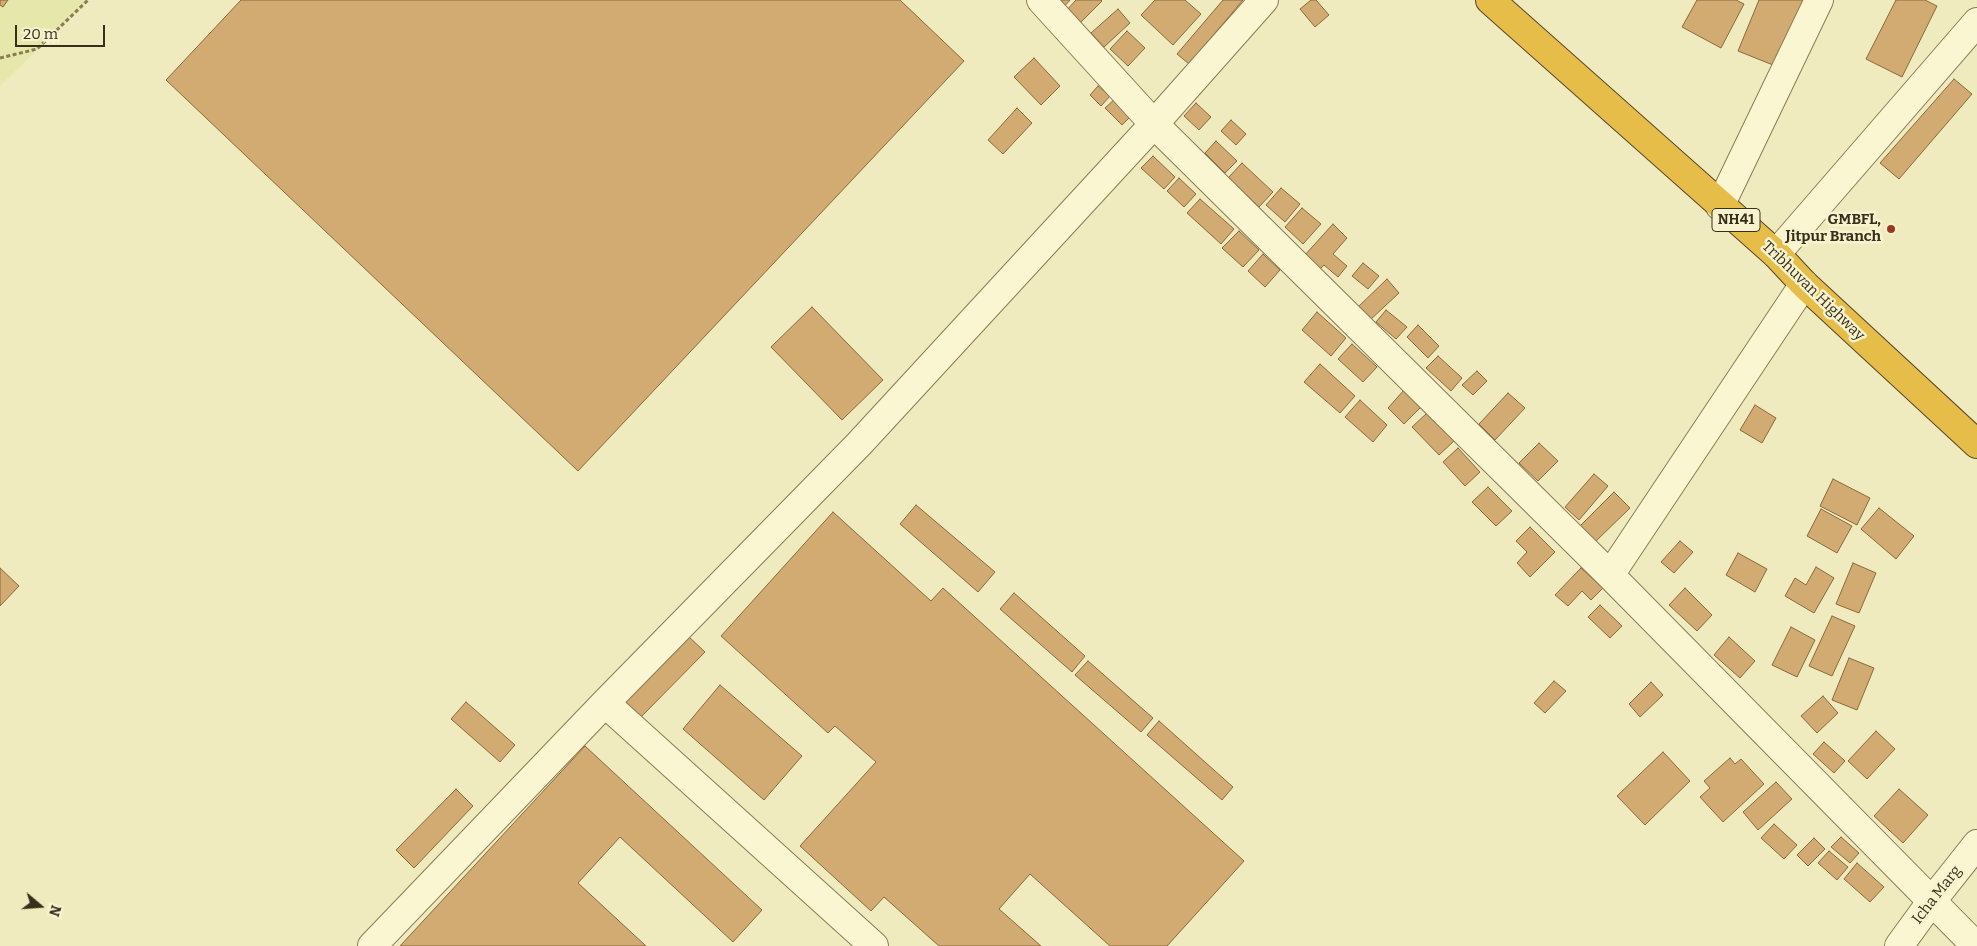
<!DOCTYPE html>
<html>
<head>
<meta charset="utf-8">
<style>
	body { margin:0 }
	#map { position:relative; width:1977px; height:946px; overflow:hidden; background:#f0ebbe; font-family:Bitter,serif }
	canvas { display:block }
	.north { position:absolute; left:15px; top:881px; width:50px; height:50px; -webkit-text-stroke:4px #f7f3ce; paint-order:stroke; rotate:108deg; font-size:14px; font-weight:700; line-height:20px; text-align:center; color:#382f1b }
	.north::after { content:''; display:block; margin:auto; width:18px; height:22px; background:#382f1b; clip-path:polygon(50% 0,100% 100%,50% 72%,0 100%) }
	.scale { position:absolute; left:15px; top:25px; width:90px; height:22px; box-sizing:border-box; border:2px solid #382f1b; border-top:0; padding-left:6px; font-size:15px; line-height:18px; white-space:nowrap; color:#382f1b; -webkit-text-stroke:4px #f7f3ce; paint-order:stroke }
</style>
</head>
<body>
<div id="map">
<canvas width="1977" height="946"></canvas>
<div class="north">N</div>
<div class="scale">20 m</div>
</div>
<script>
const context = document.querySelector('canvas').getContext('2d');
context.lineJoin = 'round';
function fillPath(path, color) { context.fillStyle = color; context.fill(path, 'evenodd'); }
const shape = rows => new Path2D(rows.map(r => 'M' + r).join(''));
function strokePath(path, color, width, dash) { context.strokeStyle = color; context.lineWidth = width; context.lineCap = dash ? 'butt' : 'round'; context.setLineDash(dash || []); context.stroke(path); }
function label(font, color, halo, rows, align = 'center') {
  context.font = font + ' Bitter,serif'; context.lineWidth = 5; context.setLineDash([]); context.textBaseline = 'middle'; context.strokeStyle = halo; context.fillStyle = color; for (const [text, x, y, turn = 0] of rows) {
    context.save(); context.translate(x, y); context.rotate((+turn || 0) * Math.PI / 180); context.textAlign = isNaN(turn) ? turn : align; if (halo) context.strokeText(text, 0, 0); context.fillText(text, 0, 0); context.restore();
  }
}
const farmland = shape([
	[0,0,88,0,0,86]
]);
const building = shape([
	[0,0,8,0,3,7,0,5,0,0],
	[241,0,900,0,964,61,578,471,166,80,241,0],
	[1051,0,1070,0,1061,10,1051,0],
	[1076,0,1101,0,1102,1,1079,24,1066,11,1076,0],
	[1155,0,1185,0,1201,14,1173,45,1141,15,1155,0],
	[1223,0,1243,0,1189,64,1177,54,1223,0],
	[1311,0,1316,0,1329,15,1315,27,1300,9,1311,0],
	[1697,0,1736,0,1744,4,1721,48,1682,27,1697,0],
	[1759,0,1805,0,1778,67,1738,51,1759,0],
	[1896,0,1925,0,1937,6,1902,77,1866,59,1896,0],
	[1118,9,1130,23,1104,47,1091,33,1118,9],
	[1127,31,1145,48,1128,66,1110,49,1127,31],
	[1034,58,1060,86,1041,105,1014,77,1034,58],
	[1954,79,1972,94,1899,179,1880,163,1954,79],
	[1098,86,1110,96,1101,106,1090,95,1098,86],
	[1116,98,1133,114,1122,125,1105,108,1116,98],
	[1196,103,1211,117,1199,130,1184,116,1196,103],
	[1017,108,1032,123,1003,154,988,140,1017,108],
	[1231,120,1246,134,1236,145,1221,131,1231,120],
	[1216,141,1237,161,1225,173,1205,153,1216,141],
	[1153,156,1175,177,1164,189,1141,168,1153,156],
	[1242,163,1273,192,1259,207,1228,178,1242,163],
	[1179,178,1196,194,1184,207,1167,191,1179,178],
	[1281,188,1300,204,1285,222,1266,205,1281,188],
	[1200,199,1234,229,1221,244,1187,213,1200,199],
	[1302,208,1321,224,1303,244,1285,227,1302,208],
	[1333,224,1347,238,1333,254,1347,266,1338,277,1324,265,1319,270,1304,256,1333,224],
	[1239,231,1259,250,1243,267,1222,248,1239,231],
	[1263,254,1280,270,1265,287,1248,271,1263,254],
	[1363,263,1379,276,1368,289,1352,276,1363,263],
	[1387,279,1399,293,1369,321,1357,308,1387,279],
	[812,307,883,380,842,420,771,347,812,307],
	[1386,310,1407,327,1396,339,1376,322,1386,310],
	[1317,312,1346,338,1331,356,1302,330,1317,312],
	[1418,325,1439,346,1428,358,1407,337,1418,325],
	[1352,344,1377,367,1363,382,1338,359,1352,344],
	[1438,356,1462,378,1451,391,1426,368,1438,356],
	[1320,364,1355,396,1340,413,1304,382,1320,364],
	[1477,371,1487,381,1473,395,1462,385,1477,371],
	[1404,390,1421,407,1404,424,1388,408,1404,390],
	[1508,393,1525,408,1495,440,1479,424,1508,393],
	[1360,400,1387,425,1373,442,1345,417,1360,400],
	[1755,405,1776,418,1762,443,1740,430,1755,405],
	[1427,413,1454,441,1439,455,1412,427,1427,413],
	[1539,443,1558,461,1538,481,1519,463,1539,443],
	[1458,448,1480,472,1465,486,1443,462,1458,448],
	[1594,474,1608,486,1579,520,1565,507,1594,474],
	[1833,479,1870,498,1857,525,1820,506,1833,479],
	[1488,487,1512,511,1496,526,1472,502,1488,487],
	[1614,492,1630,508,1595,542,1580,526,1614,492],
	[916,505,995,572,978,592,900,524,916,505],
	[1879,508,1914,536,1896,559,1861,529,1879,508],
	[1821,509,1852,526,1837,553,1807,536,1821,509],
	[833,512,931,601,943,588,1244,861,1167,946,1110,946,1030,874,999,909,1041,946,939,946,884,897,871,911,800,846,876,762,835,726,828,733,721,636,833,512],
	[1530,527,1555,552,1530,577,1517,563,1527,552,1516,541,1530,527],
	[1680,541,1693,552,1674,573,1661,562,1680,541],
	[1738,553,1767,569,1755,592,1726,575,1738,553],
	[1853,563,1876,573,1859,613,1836,604,1853,563],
	[1816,567,1834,578,1814,613,1785,596,1795,578,1806,585,1816,567],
	[0,568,19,586,0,606,0,568],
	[1581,568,1603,588,1591,600,1582,591,1568,606,1555,595,1581,568],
	[1685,588,1712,615,1697,631,1669,605,1685,588],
	[1014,593,1085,656,1072,672,1000,609,1014,593],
	[1600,605,1622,626,1610,638,1588,617,1600,605],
	[1832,616,1855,626,1832,676,1809,666,1832,616],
	[1791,627,1815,640,1797,677,1772,665,1791,627],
	[688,636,705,652,639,719,622,703,688,636],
	[1729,637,1755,661,1740,678,1714,655,1729,637],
	[1849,658,1874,668,1857,710,1832,700,1849,658],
	[1088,661,1153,718,1141,732,1075,675,1088,661],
	[1554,681,1566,691,1545,713,1534,703,1554,681],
	[1651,682,1663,695,1640,717,1629,704,1651,682],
	[720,685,802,756,764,800,683,729,720,685],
	[1823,696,1838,713,1817,733,1801,716,1823,696],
	[466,702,515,745,500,762,451,719,466,702],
	[1159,721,1233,787,1222,800,1147,735,1159,721],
	[1876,731,1895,749,1867,779,1848,761,1876,731],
	[1824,742,1845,761,1834,773,1813,754,1824,742],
	[585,746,762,910,733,942,620,837,578,883,646,946,400,946,585,746],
	[1663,752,1690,781,1645,825,1617,796,1663,752],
	[1730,758,1735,764,1741,759,1764,784,1723,822,1700,797,1710,788,1704,781,1730,758],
	[1776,782,1792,799,1758,830,1743,812,1776,782],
	[456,789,473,806,414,868,396,850,456,789],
	[1899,789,1928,815,1903,843,1874,816,1899,789],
	[1774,824,1797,845,1784,859,1761,838,1774,824],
	[1841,837,1859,853,1850,863,1831,847,1841,837],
	[1814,838,1825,849,1808,866,1797,855,1814,838],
	[1829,851,1848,867,1837,880,1818,863,1829,851],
	[1857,863,1884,887,1870,902,1844,879,1857,863]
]);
const path = shape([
	[0,58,37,49,88,0]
]);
const minor = shape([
	[1041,0,1154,124,1610,575,1976,946],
	[1720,206,1819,0],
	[1776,254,1977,22],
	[1610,575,1804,284],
	[605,703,874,946],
	[372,946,605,703,859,444,1154,124,1264,0],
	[1899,946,1931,902,1977,844]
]);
const highway = shape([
	[1490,0,1776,254,1804,284,1977,444]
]);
const markers = [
	[1891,229,5,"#9c3722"]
];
const shields = [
	[1736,220,48]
];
const shieldNames = [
	["NH41",1736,220]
];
const poiNames = [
	["GMBFL,",1881,220],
	["Jitpur Branch",1881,237]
];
const streetNames = [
	["Tribhuvan Highway",1813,291,44],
	["Icha Marg",1937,895,-52]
];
fillPath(farmland, '#e5e7ab');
fillPath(building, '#d1ab71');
strokePath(building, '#8a683a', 1);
strokePath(minor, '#8a7b56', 30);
strokePath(highway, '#57472b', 30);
strokePath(path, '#8a7b56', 3, [4, 2.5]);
strokePath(minor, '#fbf6d2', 28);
strokePath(highway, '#e6bd48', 28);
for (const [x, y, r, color] of markers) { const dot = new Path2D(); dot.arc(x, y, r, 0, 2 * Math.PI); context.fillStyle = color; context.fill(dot); strokePath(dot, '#f7f3ce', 2); }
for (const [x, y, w] of shields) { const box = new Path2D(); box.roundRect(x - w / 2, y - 11.5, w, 23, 4); context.fillStyle = '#f7f3ce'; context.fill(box); strokePath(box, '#382f1b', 1); }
label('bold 14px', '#382f1b', null, shieldNames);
label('bold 15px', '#382f1b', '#f7f3ce', poiNames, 'right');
label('15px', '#382f1b', '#f7f3ce', streetNames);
</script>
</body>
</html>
